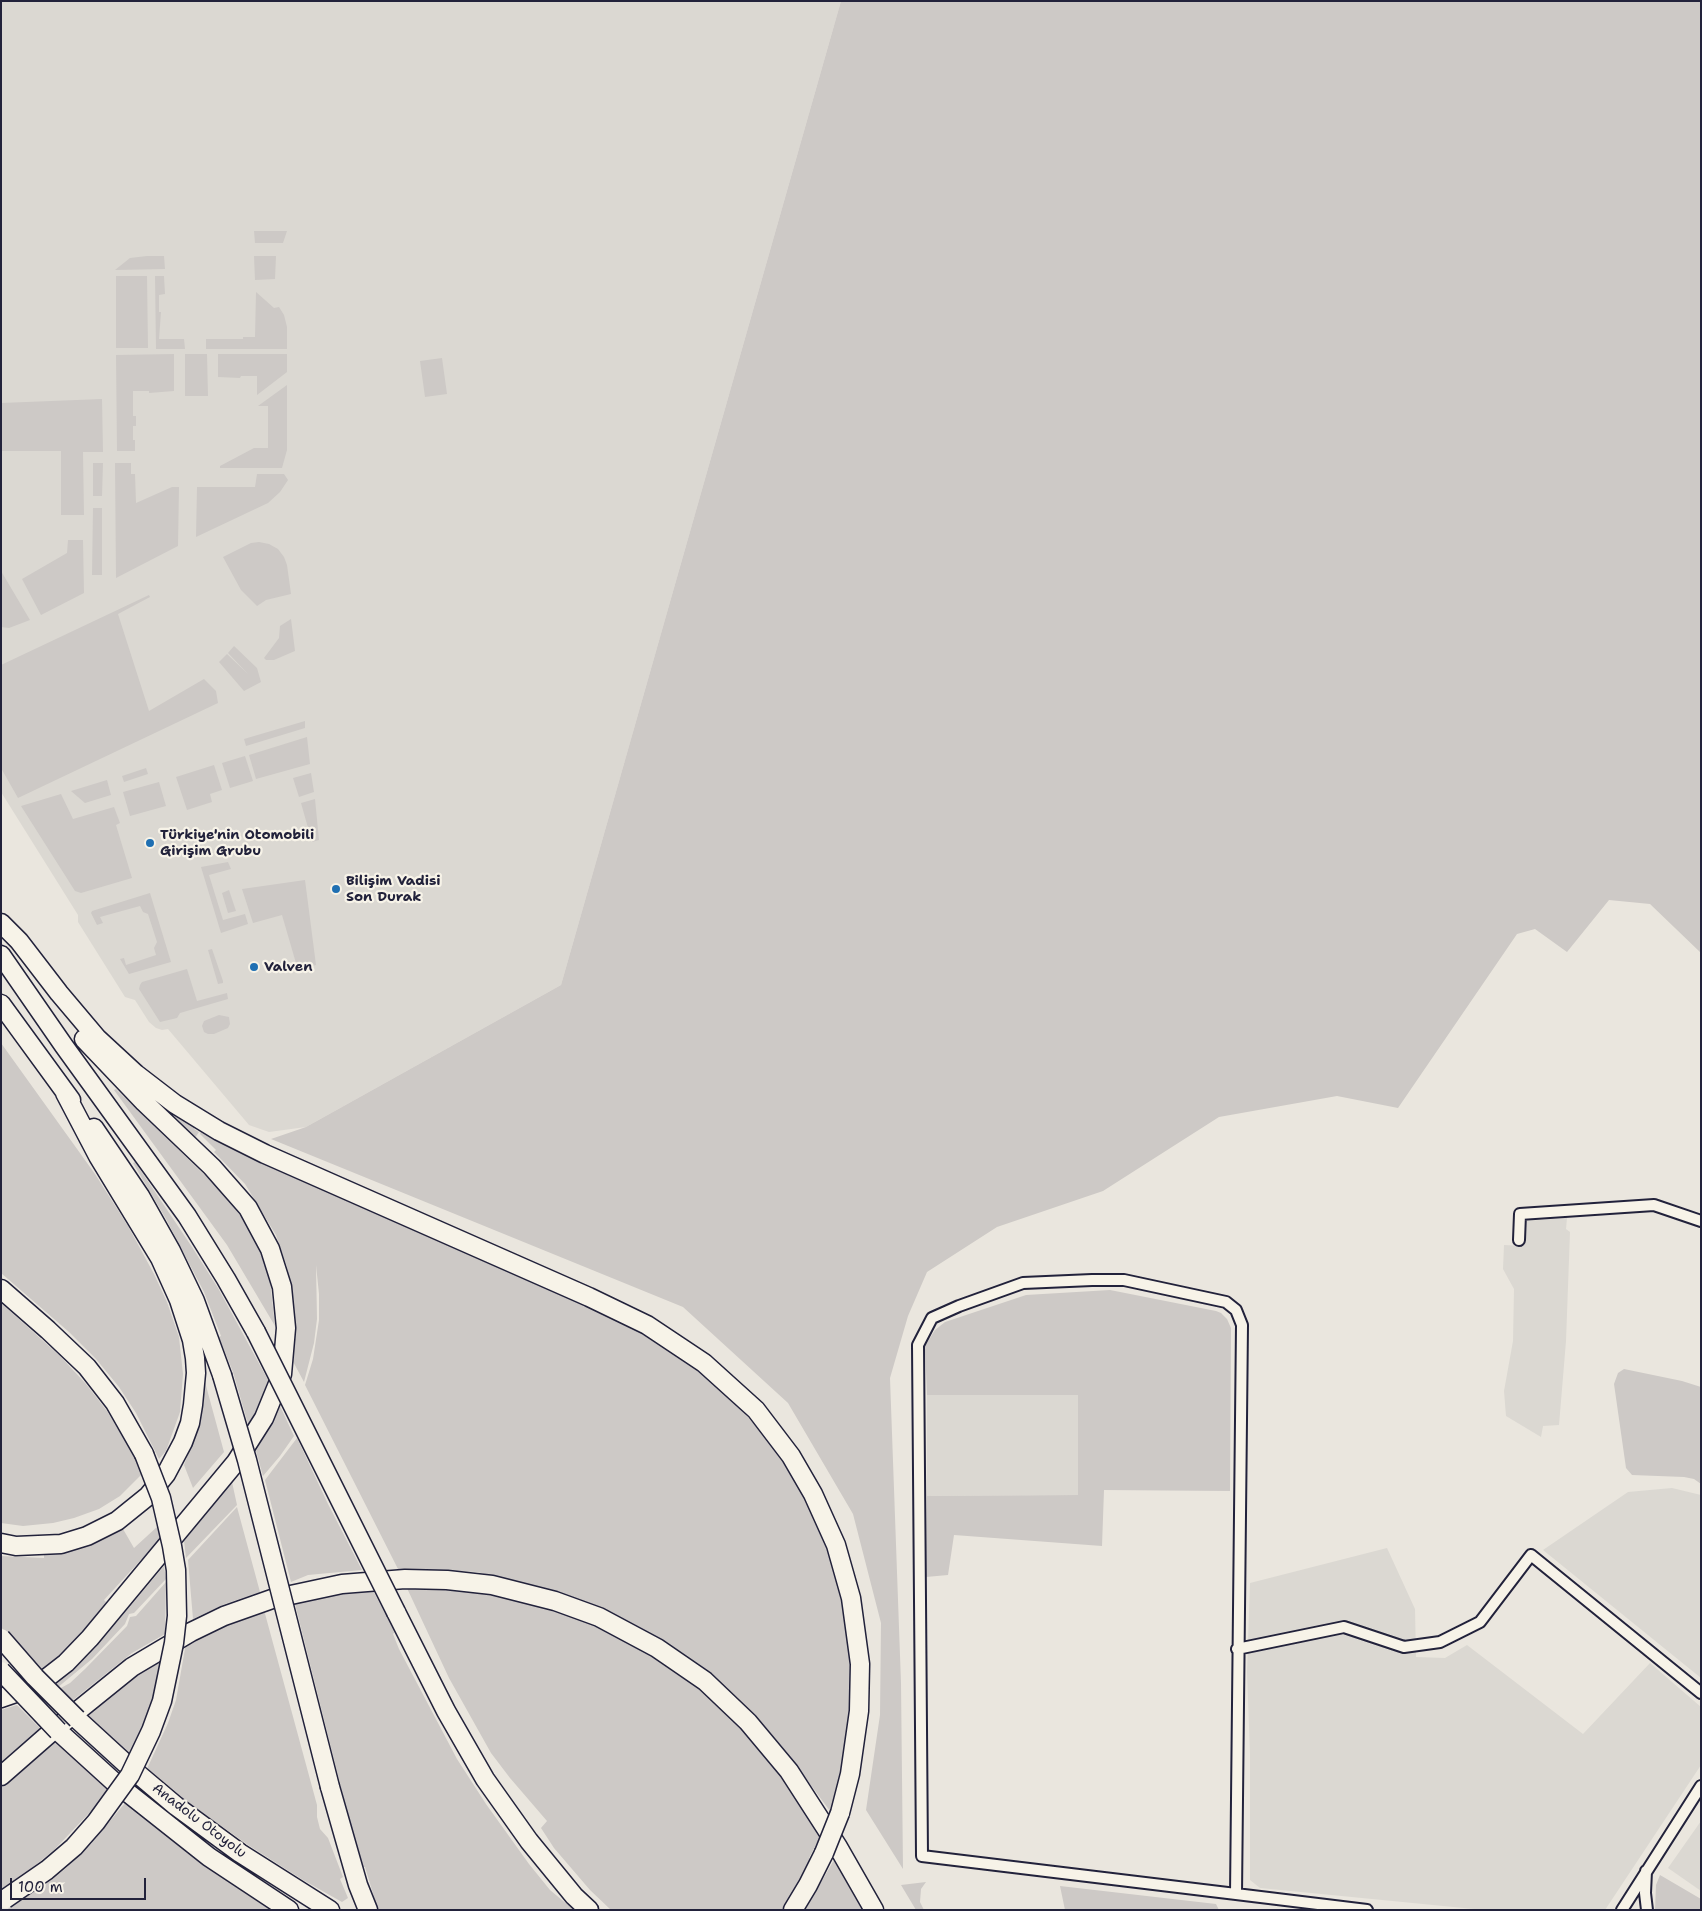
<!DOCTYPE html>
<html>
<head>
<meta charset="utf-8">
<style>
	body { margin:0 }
	#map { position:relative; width:1702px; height:1911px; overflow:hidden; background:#eae6de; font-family:"Shantell Sans",sans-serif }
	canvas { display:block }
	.frame { position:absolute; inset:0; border:2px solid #22223b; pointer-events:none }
	.scale { position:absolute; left:10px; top:1878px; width:136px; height:22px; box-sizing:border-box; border:2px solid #22223b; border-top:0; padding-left:6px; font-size:15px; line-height:18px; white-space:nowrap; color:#22223b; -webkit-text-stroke:4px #f7f3e8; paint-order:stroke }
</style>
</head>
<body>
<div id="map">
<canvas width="1702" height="1911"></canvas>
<div class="frame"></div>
<div class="scale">100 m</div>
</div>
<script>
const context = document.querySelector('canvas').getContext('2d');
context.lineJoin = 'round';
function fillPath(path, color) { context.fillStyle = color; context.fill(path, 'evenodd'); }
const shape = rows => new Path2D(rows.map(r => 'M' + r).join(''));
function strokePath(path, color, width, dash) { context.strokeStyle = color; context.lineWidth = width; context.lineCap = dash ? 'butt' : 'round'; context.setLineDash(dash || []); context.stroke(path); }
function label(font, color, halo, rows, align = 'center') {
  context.font = font + ' "Shantell Sans",sans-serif'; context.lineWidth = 4.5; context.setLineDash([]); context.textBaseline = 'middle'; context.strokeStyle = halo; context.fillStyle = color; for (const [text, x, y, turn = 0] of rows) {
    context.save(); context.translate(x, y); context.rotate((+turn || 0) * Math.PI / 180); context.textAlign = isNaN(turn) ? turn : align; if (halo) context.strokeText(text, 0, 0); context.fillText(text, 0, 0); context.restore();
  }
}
const built = shape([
	[1,1,841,1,561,985,306,1127,269,1132,249,1125,168,1029,162,1030,156,1028,149,1022,135,1000,125,997,78,922,78,915,1,792],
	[1567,1218,1566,1229,1570,1232,1566,1341,1559,1425,1543,1426,1541,1437,1506,1416,1504,1391,1513,1341,1514,1289,1503,1269,1504,1245,1524,1246,1525,1221],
	[927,1395,1078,1395,1078,1495,927,1496],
	[1672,1488,1701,1495,1701,1678,1543,1550,1628,1492],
	[1387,1548,1415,1609,1416,1657,1445,1658,1467,1645,1583,1734,1650,1663,1701,1707,1701,1765,1605,1910,1484,1910,1260,1888,1250,1880,1250,1754,1247,1672,1250,1583],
	[1701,1821,1701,1891,1668,1868]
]);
const green = shape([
	[841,1,1701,1,1701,953,1650,904,1609,900,1567,952,1535,929,1517,934,1398,1108,1337,1096,1219,1117,1103,1191,997,1227,927,1272,908,1316,890,1378,901,1683,903,1869,866,1810,880,1715,881,1623,853,1514,788,1403,683,1307,271,1139,306,1127,561,985],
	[254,231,287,231,283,243,255,243],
	[147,256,164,256,165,269,115,270,130,258],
	[254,256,276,256,275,279,255,280],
	[147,276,148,348,116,348,116,276],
	[155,276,164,276,165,294,159,295,159,312,161,312,159,339,184,339,185,349,156,349],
	[256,292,274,308,279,307,284,315,287,327,287,349,206,349,206,339,243,339,243,337,255,337],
	[174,354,174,391,149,393,149,391,133,391,133,416,136,416,136,426,133,426,133,440,135,440,135,451,117,451,116,355],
	[185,354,207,354,208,396,185,396],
	[218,354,287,354,287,372,257,395,257,376,241,376,240,378,218,377],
	[442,358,447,394,425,397,420,361],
	[287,385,287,450,282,468,220,468,220,466,254,448,268,448,268,406,258,406],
	[102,399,103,452,83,452,84,515,61,515,61,451,1,451,1,403],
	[93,463,103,463,102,496,93,496],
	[115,463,131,463,131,474,135,474,136,503,172,487,179,487,178,546,116,578],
	[257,474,284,474,288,480,280,492,268,503,196,537,197,487,255,487],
	[93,508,102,508,102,575,92,575],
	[68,540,83,540,84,593,41,615,22,579,67,553],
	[259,542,269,544,278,549,284,557,287,565,291,594,266,600,257,606,241,590,223,557,251,543],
	[1,571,30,620,9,628,1,627],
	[149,595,150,597,118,614,149,711,204,679,216,691,218,703,18,798,1,768,1,665],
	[291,619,295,651,274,660,266,660,264,658,279,638,280,626],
	[234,646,257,668,261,682,244,691,219,662,227,654,248,674,228,653],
	[305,721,305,728,246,746,244,739],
	[307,737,310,764,256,779,249,755],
	[245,756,253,781,230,788,222,763],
	[214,765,222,790,210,794,212,802,187,810,176,777],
	[146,768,148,774,124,782,122,776],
	[311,773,314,792,299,797,293,778],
	[107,780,111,795,85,803,71,791],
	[159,782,166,806,130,816,123,792],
	[61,794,73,819,114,807,120,823,116,825,132,878,81,893,75,891,21,806],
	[315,799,319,840,312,842,301,803],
	[228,862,231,869,209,875,223,920,245,914,248,924,221,933,201,867],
	[305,880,316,965,298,970,282,915,253,923,242,889],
	[229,890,236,911,228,913,222,893],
	[150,893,171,962,129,974,120,959,124,958,126,965,156,955,154,948,157,942,148,914,143,912,140,906,100,917,103,923,97,925,91,913,92,911],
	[212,949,223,981,223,983,218,984,208,950],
	[187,969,197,1001,227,993,228,999,180,1013,177,1018,160,1022,139,989,140,985,142,982],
	[219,1015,229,1017,230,1024,228,1028,214,1034,208,1034,204,1032,202,1026,204,1021],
	[1,1043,95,1174,128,1226,154,1274,167,1302,179,1337,183,1374,180,1412,166,1451,159,1459,136,1413,119,1387,96,1359,69,1332,1,1273],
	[116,1089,220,1190,242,1218,258,1246,270,1281,275,1326,227,1245,114,1090],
	[167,1109,195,1126,194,1129,199,1132,195,1138],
	[201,1131,274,1169,590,1308,645,1335,701,1372,733,1402,759,1429,782,1461,805,1499,824,1542,837,1580,844,1610,850,1646,852,1687,849,1742,830,1811,787,1753,757,1717,720,1682,674,1648,634,1624,573,1597,519,1582,477,1572,398,1569,305,1385,313,1359,319,1320,319,1294,316,1265,317,1319,314,1343,304,1382,289,1354,292,1299,287,1267,276,1235,245,1184,214,1152,216,1150,200,1134],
	[135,1162,192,1247,218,1288,268,1380,258,1409,248,1424,233,1372,219,1337,221,1336,204,1292,166,1219,133,1163],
	[1110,1290,1216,1311,1221,1313,1227,1319,1231,1328,1230,1491,1104,1490,1102,1546,954,1535,948,1575,926,1577,927,1496,1078,1495,1078,1395,927,1395,925,1346,935,1330,945,1322,1026,1295],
	[1,1303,60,1356,86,1384,107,1411,128,1446,130,1446,142,1474,120,1496,99,1509,74,1518,53,1523,23,1526,1,1523],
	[1624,1369,1682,1381,1701,1387,1701,1484,1694,1479,1684,1477,1632,1475,1626,1468,1614,1384,1618,1373],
	[205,1382,224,1452,193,1488,184,1465,192,1444,200,1413],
	[280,1406,294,1436,280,1456,263,1476,256,1451],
	[297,1438,328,1504,362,1570,308,1575,291,1582,265,1480],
	[232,1482,237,1505,186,1558,184,1541],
	[237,1507,260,1592,225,1604,193,1619,188,1560],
	[158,1526,162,1537,104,1600,106,1602,63,1657,44,1672,17,1646,1,1627,1,1556,44,1558,44,1555,74,1549,123,1529,134,1548],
	[164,1566,166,1579,134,1613,129,1614,125,1624,92,1659,57,1688,54,1685,69,1674,95,1648],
	[166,1582,165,1634,132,1653,73,1700,59,1689,70,1683,85,1669,127,1626,130,1617,136,1616],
	[406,1586,429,1586,485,1592,522,1599,596,1624,635,1642,694,1683,743,1728,768,1756,788,1785,796,1800,820,1837,809,1858,812,1861,795,1893,784,1910,611,1910,590,1890,554,1848,541,1828,547,1821,510,1778,491,1753,449,1678],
	[371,1587,395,1632,393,1634,399,1649,457,1759,486,1804,529,1864,550,1890,568,1905,571,1903,577,1910,378,1910,365,1867,361,1867,294,1600],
	[264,1610,317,1805,317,1817,320,1829,328,1838,343,1877,340,1879,348,1898,342,1902,303,1880,248,1845,199,1810,193,1808,146,1771,168,1723,176,1700,186,1643,211,1630],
	[162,1655,149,1713,130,1755,84,1713],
	[17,1705,40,1728,1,1765,1,1710],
	[53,1739,109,1788,92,1810,54,1850,16,1881,1,1890,1,1784],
	[125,1803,211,1870,270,1910,6,1910,45,1885,65,1869,91,1844],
	[834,1860,862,1910,804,1910,816,1891],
	[1660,1875,1701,1899,1701,1910,1655,1910,1656,1885],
	[926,1882,921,1889,920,1902,924,1910,916,1910,901,1885],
	[1060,1886,1216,1904,1219,1910,1065,1910]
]);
const street = shape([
	[1519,1240,1520,1214,1654,1205,1701,1221],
	[1237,1649,1344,1627,1404,1647,1440,1642,1480,1622,1531,1555,1701,1693],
	[1646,1871,1645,1893,1647,1910],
	[1236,1894,1242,1325,1236,1310,1226,1302,1124,1280,1092,1280,1023,1283,959,1306,932,1318,918,1345,922,1856,1236,1894,1367,1910],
	[1622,1910,1701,1786]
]);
const highway = shape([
	[1,923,19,941,59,993,97,1038,136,1074,175,1104,219,1131,265,1154,589,1297,647,1325,704,1363,756,1410,791,1456,813,1494,836,1545,851,1598,860,1664,859,1711,850,1774,840,1813],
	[1,955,64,1046,187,1216,226,1279,256,1332],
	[1,1004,71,1100],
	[94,1128,140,1196,171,1251,195,1301,222,1375],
	[1,1289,48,1330,87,1367,115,1403,144,1454],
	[1,1543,16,1546,61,1544,87,1536,117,1521,148,1496,166,1474,183,1442,190,1423,193,1405,196,1373,195,1358,192,1340,179,1300,160,1258,98,1156,65,1093],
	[396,1612,446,1711,485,1779,529,1841,574,1896,589,1910],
	[1,1698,27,1689,48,1677,66,1663,90,1638,236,1462,264,1418,282,1374,286,1328,282,1287,270,1249,248,1208,212,1167,144,1102,84,1039],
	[77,1719,125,1763,176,1806,240,1853,330,1910],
	[58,1731,113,1781,209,1857,289,1910],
	[1,1776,49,1734,132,1667,191,1632,224,1616,272,1599,342,1584,405,1579,447,1580,492,1585,555,1601,599,1617,657,1648,705,1681,748,1722,789,1771,838,1847,874,1910],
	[330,1787,358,1885,368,1910],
	[793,1910,808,1885,824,1853]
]);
const highwayBridge = shape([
	[256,1332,396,1612],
	[222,1375,247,1460,330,1787],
	[1,1638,35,1677,77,1719],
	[1,1671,58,1731],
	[824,1853,840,1813],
	[5,1899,47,1870,74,1847,96,1822,130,1775,151,1731,162,1701,174,1643,177,1616,176,1570,172,1546,161,1498,144,1454]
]);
const markers = [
	[150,843,5,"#1f6fb2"],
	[336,889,5,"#1f6fb2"],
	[254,967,5,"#1f6fb2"]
];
const poiNames = [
	["Türkiye'nin Otomobili",160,835],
	["Girişim Grubu",160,851],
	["Bilişim Vadisi",346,881],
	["Son Durak",346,897],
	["Valven",264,967]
];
const streetNames = [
	["Anadolu Otoyolu",199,1821,37]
];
fillPath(built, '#dbd8d2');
fillPath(green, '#cdc9c6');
strokePath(street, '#22223b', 14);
strokePath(highway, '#22223b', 21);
strokePath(street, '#f7f3e8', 10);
strokePath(highway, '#f7f3e8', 18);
strokePath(highwayBridge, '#22223b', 21, []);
strokePath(highwayBridge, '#f7f3e8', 18);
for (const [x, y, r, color] of markers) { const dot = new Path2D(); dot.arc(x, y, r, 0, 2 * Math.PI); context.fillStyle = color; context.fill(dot); strokePath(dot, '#f7f3e8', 2); }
label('bold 14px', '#22223b', '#f7f3e8', poiNames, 'left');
label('14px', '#22223b', '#f7f3e8', streetNames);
</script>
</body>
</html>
